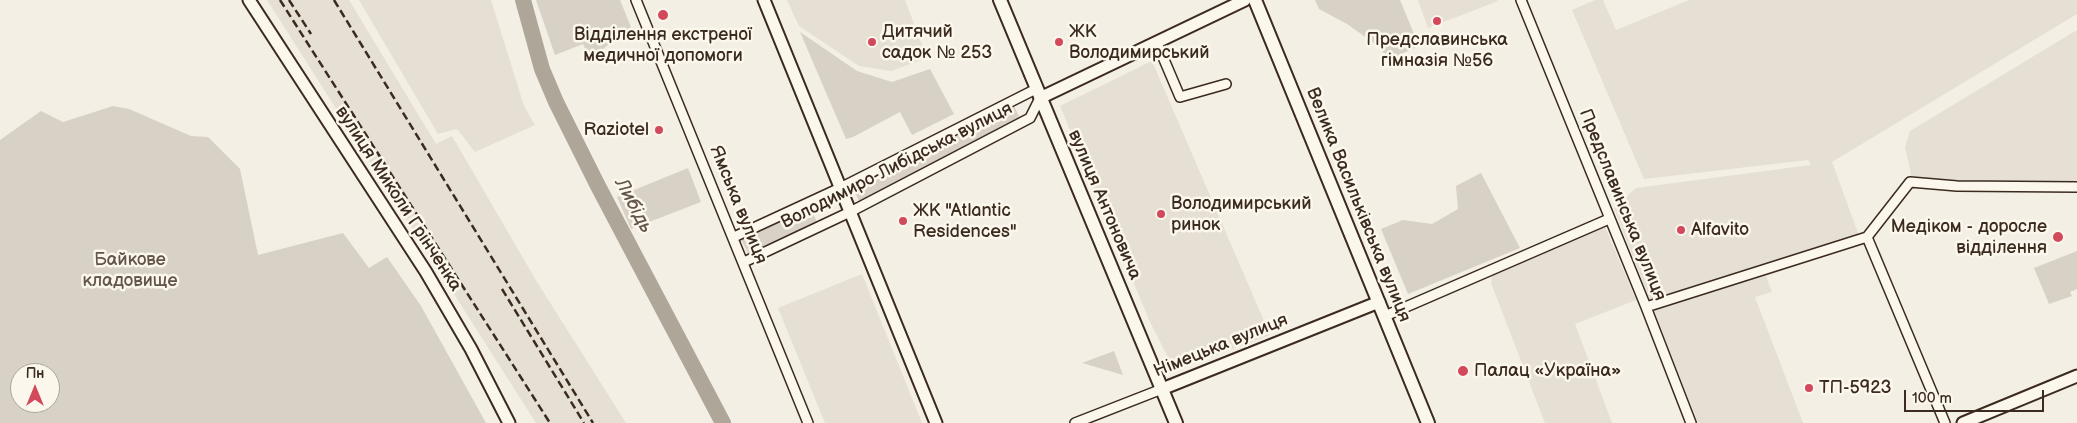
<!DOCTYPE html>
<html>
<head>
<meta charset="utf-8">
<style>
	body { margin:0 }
	#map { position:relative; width:2077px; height:423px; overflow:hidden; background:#f3efe4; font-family:"Balsamiq Sans",sans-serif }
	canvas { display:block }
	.north { position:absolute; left:10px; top:363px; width:50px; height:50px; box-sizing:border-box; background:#fbf7ec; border:1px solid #aea59a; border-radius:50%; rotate:0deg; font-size:14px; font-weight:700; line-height:20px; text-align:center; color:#3b2a1e }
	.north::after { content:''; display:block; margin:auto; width:18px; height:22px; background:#d1495b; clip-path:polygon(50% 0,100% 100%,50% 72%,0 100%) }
	.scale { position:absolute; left:1904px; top:390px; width:140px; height:22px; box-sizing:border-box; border:2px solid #3b2a1e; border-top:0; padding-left:6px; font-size:15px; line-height:18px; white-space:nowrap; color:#3b2a1e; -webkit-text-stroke:4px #fbf7ec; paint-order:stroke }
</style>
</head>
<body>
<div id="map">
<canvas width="2077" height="423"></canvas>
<div class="north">Пн</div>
<div class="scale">100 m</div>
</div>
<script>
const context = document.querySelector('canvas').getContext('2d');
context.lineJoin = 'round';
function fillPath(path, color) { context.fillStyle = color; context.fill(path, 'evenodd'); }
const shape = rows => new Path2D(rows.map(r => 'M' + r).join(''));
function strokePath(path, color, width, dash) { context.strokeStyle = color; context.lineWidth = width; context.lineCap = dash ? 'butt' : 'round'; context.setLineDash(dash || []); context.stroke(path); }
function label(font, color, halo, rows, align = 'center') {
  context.font = font + ' "Balsamiq Sans",sans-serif'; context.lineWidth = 5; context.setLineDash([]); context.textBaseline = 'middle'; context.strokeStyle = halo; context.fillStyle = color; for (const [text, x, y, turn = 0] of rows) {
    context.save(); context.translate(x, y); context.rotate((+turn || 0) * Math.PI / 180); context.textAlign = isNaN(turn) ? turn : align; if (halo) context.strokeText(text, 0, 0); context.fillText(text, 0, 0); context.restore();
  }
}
const built = shape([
	[267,0,349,0,436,144,452,136,537,282,626,423,536,423],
	[359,0,491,0,524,106,535,125,475,152,457,129,438,134],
	[787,0,905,0,927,58,891,71,859,66,799,26],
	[1418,0,1497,0,1498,1,1428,28],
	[1595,0,1603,0,1616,30,1689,0,2077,0,2077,14,1832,162,1862,244,1766,276,1772,292,1755,297,1803,423,1698,423,1614,208,1636,188,1811,165,1808,160,1644,179,1572,10],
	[2077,30,2077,185,1997,185,1912,179,1905,147,1910,131],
	[1152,61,1270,335,1175,371,1150,322,1060,106],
	[1605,227,1636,300,1575,324,1612,423,1545,423,1491,283,1492,276],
	[862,274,922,423,825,423,778,308]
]);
const green = shape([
	[536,0,620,0,631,27,590,59,583,44,555,55],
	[1315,0,1400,0,1419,46,1390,59,1374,43,1347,24,1319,9],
	[800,32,857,71,892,82,930,69,954,114,912,135,900,112,853,137,846,139],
	[113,106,129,109,191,136,208,137,240,169,258,255,343,233,369,268,387,257,421,306,486,423,0,423,0,140,41,111,63,122],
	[20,373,50,373,50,403,20,403],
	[1014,106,1021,120,859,201,852,186],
	[688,168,701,202,631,229,617,197],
	[1481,173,1520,248,1408,294,1381,229,1403,220,1432,224,1458,209,1456,186],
	[809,206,817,222,748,253,740,237],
	[2077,251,2077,289,2070,292,2072,296,2049,304,2034,268],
	[1114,351,1123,375,1082,363]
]);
const river = shape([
	[523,0,542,69,556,102,598,186,723,423]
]);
const street = shape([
	[636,0,808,423],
	[1521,0,1646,307,1691,423],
	[1157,43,1180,97,1226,84],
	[734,237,840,188,1036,89],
	[1867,237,1945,423],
	[744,262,850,212,1030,118,1040,98],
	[1646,307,1867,237,1910,182,1957,186,2077,187],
	[1385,316,1609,219],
	[1075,423,1162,389]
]);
const secondary = shape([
	[249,0,426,272,471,349,509,423],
	[764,0,936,423],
	[1040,98,1245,0],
	[1162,389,1379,302],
	[1963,423,2077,376]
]);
const primary = shape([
	[1000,0,1176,423],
	[1255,0,1428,423]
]);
const rail = shape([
	[280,0,550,423],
	[289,0,311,34],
	[334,0,593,423],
	[502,289,584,423]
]);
const markers = [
	[663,15,6,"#d1495b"],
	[1437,21,5,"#d1495b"],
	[872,42,5,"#d1495b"],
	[1059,42,5,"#d1495b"],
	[659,130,5,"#d1495b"],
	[1161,214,5,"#d1495b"],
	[903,221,5,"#d1495b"],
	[1681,230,5,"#d1495b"],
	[2058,237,6,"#d1495b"],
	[1463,371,6,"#d1495b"],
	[1809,388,5,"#d1495b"]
];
const poiNames = [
	["Дитячий",882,32],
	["садок № 253",882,53],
	["ЖК",1069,32],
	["Володимирський",1069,53],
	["Відділення екстреної",663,35,"center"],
	["медичної допомоги",663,56,"center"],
	["Предславинська",1437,40,"center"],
	["гімназія №56",1437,61,"center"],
	["Raziotel",649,130,"right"],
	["Володимирський",1171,204],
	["ринок",1171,225],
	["ЖК \"Atlantic",913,211],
	["Residences\"",913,232],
	["Медіком - доросле",2047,227,"right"],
	["відділення",2047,248,"right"],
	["Alfavito",1691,230],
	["Палац «Україна»",1474,371],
	["ТП-5923",1819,388]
];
const streetNames = [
	["Володимиро-Либідська вулиця",897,166,-27],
	["вулиця Миколи Грінченка",398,199,57],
	["Ямська вулиця",738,205,68],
	["вулиця Антоновича",1104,205,67],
	["Велика Васильківська вулиця",1358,205,68],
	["Предславинська вулиця",1622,205,68],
	["Німецька вулиця",1221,346,-22]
];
const parkNames = [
	["Байкове",130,260],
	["кладовище",130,281]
];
const waterNames = [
	["Либідь",633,206,62]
];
fillPath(built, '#e5dfd4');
fillPath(green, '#d8d1c6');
strokePath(river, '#afa69a', 16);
strokePath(street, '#3b2a1e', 12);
strokePath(secondary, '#3b2a1e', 15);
strokePath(primary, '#3b2a1e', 16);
strokePath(street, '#fbf7ec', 9);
strokePath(secondary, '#fbf7ec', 11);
strokePath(primary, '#fbf7ec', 12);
strokePath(rail, '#3b2a1e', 2.5, [8, 4]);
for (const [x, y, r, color] of markers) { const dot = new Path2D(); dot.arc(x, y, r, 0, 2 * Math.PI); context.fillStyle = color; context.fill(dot); strokePath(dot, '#fbf7ec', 2); }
label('18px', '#3b2a1e', '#fbf7ec', poiNames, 'left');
label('18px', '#3b2a1e', '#fbf7ec', streetNames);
label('18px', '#625448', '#fbf7ec', parkNames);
label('italic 19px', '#645549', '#fbf7ec', waterNames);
</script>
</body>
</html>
